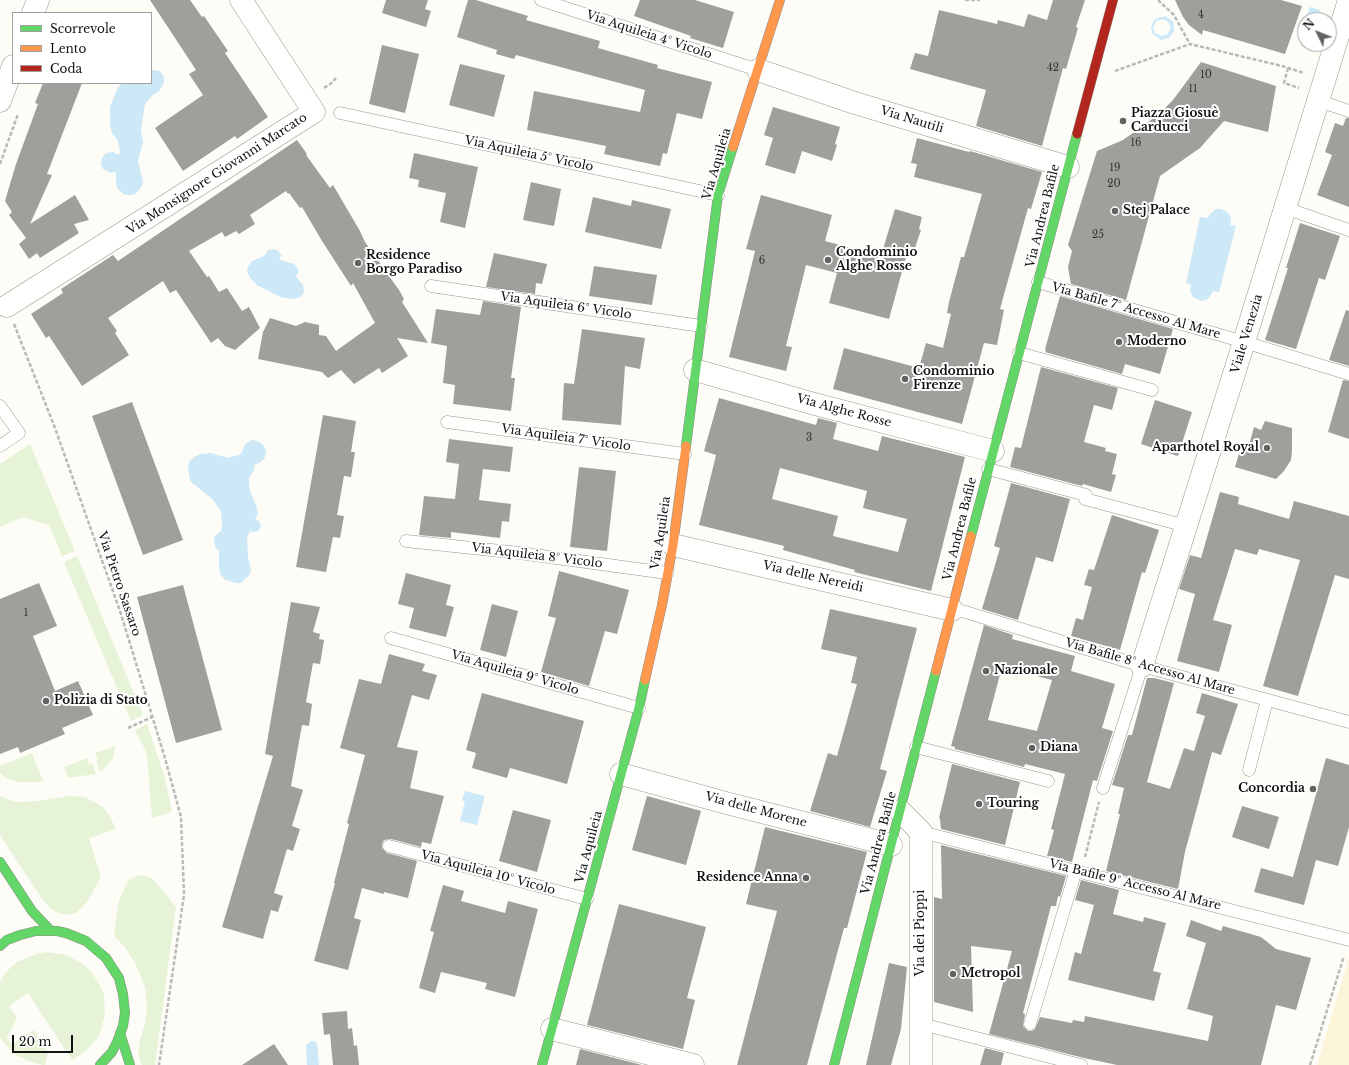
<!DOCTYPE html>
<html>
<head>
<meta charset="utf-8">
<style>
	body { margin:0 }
	#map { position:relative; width:1349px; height:1065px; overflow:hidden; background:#fdfcf7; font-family:"Libre Baskerville",serif }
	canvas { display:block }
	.legend { position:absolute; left:12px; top:12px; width:140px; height:72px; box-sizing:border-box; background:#fff; border:1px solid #a0a0a0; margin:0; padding:5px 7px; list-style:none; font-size:12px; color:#111 }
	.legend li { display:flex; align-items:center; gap:8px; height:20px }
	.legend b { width:20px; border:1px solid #a0a0a0 }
	.north { position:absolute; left:1297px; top:12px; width:40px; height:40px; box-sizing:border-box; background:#fff; border:1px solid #a0a0a0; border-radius:50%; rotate:313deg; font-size:11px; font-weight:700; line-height:16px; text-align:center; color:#111 }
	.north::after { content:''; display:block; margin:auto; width:14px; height:18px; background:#646362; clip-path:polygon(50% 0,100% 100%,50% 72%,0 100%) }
	.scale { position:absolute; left:12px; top:1035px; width:61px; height:18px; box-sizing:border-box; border:2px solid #111; border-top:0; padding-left:5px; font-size:12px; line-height:14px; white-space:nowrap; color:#111; -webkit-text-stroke:3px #fff; paint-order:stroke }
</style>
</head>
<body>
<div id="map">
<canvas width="1349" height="1065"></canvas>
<ul class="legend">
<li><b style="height:5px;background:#63d668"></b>Scorrevole</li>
<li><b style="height:5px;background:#ff974d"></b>Lento</li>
<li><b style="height:5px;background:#b3261e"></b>Coda</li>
</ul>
<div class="north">N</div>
<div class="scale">20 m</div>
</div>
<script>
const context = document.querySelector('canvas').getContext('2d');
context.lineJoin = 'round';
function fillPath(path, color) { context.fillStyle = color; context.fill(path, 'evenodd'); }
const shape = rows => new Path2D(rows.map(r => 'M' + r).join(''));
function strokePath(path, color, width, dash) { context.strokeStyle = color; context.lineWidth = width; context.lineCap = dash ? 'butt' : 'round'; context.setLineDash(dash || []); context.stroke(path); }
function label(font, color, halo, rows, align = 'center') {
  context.font = font + ' "Libre Baskerville",serif'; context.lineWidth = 4; context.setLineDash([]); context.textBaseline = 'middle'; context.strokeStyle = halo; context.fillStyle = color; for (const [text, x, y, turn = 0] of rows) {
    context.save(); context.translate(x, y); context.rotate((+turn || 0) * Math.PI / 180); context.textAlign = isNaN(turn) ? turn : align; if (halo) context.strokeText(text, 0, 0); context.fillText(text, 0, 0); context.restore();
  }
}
const green = shape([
	[30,444,75,551,62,556,49,525,23,517,0,527,0,464],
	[77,556,143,715,131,721,64,562],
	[147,724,165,778,172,812,152,818,147,756,143,745,135,730],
	[116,746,113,758,109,763,100,772,96,761,98,760,95,753],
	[32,753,43,781,34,782,18,782,7,779,0,773,0,766],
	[87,758,89,764,92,763,96,774,68,778,64,767],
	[0,796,12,801,21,802,37,801,70,796,85,797,103,807,109,815,116,829,89,838,101,877,87,902,76,913,70,915,64,914,56,912,50,908,43,900,0,835],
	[140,875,149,877,153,879,176,907,155,1065,142,1065,138,1054,140,1040,145,1024,147,1008,145,987,135,963,124,946,115,937,114,932,119,900,128,881,132,878],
	[46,952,67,955,84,965,91,971,101,987,104,995,105,1014,101,1031,97,1039,85,1052,72,1060,28,993,9,1006,17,1018,7,1037,12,1045,33,1030,48,1053,45,1065,43,1065,31,1062,16,1055,1,1039,0,1037,0,981,8,970,17,962,36,954]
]);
const sand = shape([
	[1349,957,1349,1065,1317,1065]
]);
const water = shape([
	[1310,7,1320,10,1317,20,1305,20,1305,35,1300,33],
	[1165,16,1173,21,1174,31,1169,38,1159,40,1160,39,1152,33,1151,27,1154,20,1160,17,1164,17],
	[1163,19,1168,22,1171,27,1168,34,1162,36,1155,33,1153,27,1156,21],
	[151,70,160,71,164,77,164,81,163,85,159,91,153,95,145,104,141,129,143,143,138,161,143,181,142,186,139,190,135,194,131,195,125,195,117,188,116,183,116,172,110,173,107,171,103,169,101,164,102,158,106,153,113,152,119,155,120,151,118,141,112,133,110,126,110,107,117,89,122,83,151,83],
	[1216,209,1221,209,1227,212,1231,217,1230,225,1236,226,1219,292,1213,291,1210,297,1206,300,1201,301,1193,297,1190,291,1191,285,1186,283,1200,217,1208,218,1210,214],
	[273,249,277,250,282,255,279,258,281,260,294,264,297,267,299,273,296,275,297,278,303,285,304,290,304,292,301,297,292,299,280,297,257,285,251,279,247,272,248,267,252,261,264,256,268,250],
	[252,440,258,441,262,444,265,448,266,453,264,459,261,462,254,465,255,468,249,478,249,483,250,491,257,508,258,514,255,519,260,522,261,527,258,531,253,532,250,531,247,538,248,557,251,569,250,574,241,583,236,583,225,580,221,575,219,568,219,551,215,547,214,539,215,536,221,531,222,526,221,511,213,500,190,481,188,468,189,462,194,457,200,454,211,453,228,458,241,454,245,444],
	[465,791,485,796,477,825,460,821,465,802,462,800],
	[312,1041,316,1042,317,1044,319,1065,307,1065,306,1045]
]);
const building = shape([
	[150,0,190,0,202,17,204,16,228,51,225,53,268,117,237,139,235,136,183,171,155,128,203,95,189,74,196,70],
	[386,0,428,0,425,9,431,11,426,27,382,13],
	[468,0,476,0,528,16,526,20,600,41,598,48,658,65,657,68,712,82,702,119,677,113,667,154,663,153,660,166,604,154,606,146,596,144,527,130,534,91,640,112,645,90,516,55,514,59,496,54,497,50,457,37],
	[640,0,695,0,734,12,723,48,690,38,691,36,634,16],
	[1053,0,1085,0,1076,27,1078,28,1066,69,1063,68,1042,146,976,126,986,90,910,69,915,53,928,56,939,10,997,24,998,20,1024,27,1028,14,1047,20],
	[1175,0,1281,0,1302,6,1285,54,1203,30,1202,35,1189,25,1183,17],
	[382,45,419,54,405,113,369,104],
	[1201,62,1276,86,1268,132,1224,121,1200,148,1160,176,1126,300,1071,284,1068,267,1072,251,1068,245,1097,151,1123,140,1158,115,1173,100],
	[460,64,505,75,494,117,449,105],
	[43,83,82,83,47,174,52,175,30,224,75,195,89,220,74,224,79,233,40,258,37,253,29,259,19,244,26,238,9,215,12,212,5,201,16,164,38,104,35,103],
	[773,107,840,127,835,144,837,145,832,161,802,151,795,174,765,165,773,138,764,135],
	[1346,118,1349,118,1349,207,1317,195,1332,155,1325,152,1335,123,1343,126],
	[917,138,969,152,970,151,1042,172,1031,209,1028,208,1000,309,1004,310,997,345,984,343,962,424,833,389,844,348,919,368,926,343,943,348,951,314,947,313,949,302,961,257,964,257,982,194,914,177,917,164,911,163],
	[297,140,307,154,306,155,330,188,333,185,360,231,365,242,399,290,404,299,402,302,428,343,397,338,408,356,382,373,379,368,354,384,341,370,328,378,322,372,258,359,263,332,270,318,296,326,305,322,319,325,319,335,326,336,336,351,375,323,353,283,351,286,322,241,302,207,300,208,289,193,288,194,286,191,250,215,255,224,239,234,236,231,225,237,222,232,189,251,207,277,209,276,219,292,227,288,242,311,249,307,260,328,235,350,225,346,218,338,211,343,176,290,170,293,163,281,108,318,117,331,115,333,129,355,82,386,49,336,46,338,31,314,63,293,61,289,113,255,118,261],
	[414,153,478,167,465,228,440,222,446,193,418,187,419,180,409,178],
	[531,182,561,189,554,226,523,220],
	[761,195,832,215,825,241,881,256,895,209,922,217,919,229,921,230,915,248,909,246,889,319,829,303,837,273,806,265,786,346,792,347,786,371,729,357,755,251,746,249],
	[593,197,631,206,632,200,671,209,661,249,585,232],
	[1300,223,1340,236,1325,280,1319,278,1296,349,1265,340,1288,268,1286,268],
	[494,253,547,264,542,284,536,283,535,294,486,287],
	[594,266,657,275,652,305,589,296],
	[1060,296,1173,329,1160,374,1125,364,1122,374,1045,352,1046,350,1045,349],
	[483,301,521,307,511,378,515,378,511,411,453,404,455,385,443,383,447,346,431,343,436,309,480,315],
	[1346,310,1349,311,1349,366,1329,360],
	[582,329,645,338,640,369,625,366,621,425,562,420,564,383,574,384],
	[1041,367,1118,388,1112,410,1094,405,1084,442,1106,448,1105,451,1117,454,1112,474,1116,475,1111,492,1083,484,1082,486,1010,467,1015,447,1021,448],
	[1343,380,1349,381,1349,439,1328,432],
	[719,398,816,425,818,418,837,423,833,439,878,451,882,436,965,457,931,591,854,572,855,570,783,550,784,546,699,525,716,455,704,451],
	[780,468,867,491,863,508,907,519,898,552,833,536,838,516,772,499],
	[1155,400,1192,412,1178,456,1141,444],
	[132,402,183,540,143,555,92,416],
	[323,415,356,421,351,452,355,452,351,477,344,476,337,515,344,516,340,538,333,537,326,572,296,567],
	[1265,421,1292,428,1292,451,1291,460,1284,471,1276,479,1235,467,1242,443,1249,445,1254,427,1261,430],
	[449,439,513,447,510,472,483,469,479,500,511,504,509,522,502,521,500,538,451,532,451,538,419,535,424,496,455,499,459,464,446,462],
	[579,467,616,471,607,551,570,547],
	[1011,483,1070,499,1053,562,1036,557,1018,620,982,609,1000,548,994,546],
	[1220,492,1239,497,1238,504,1289,519,1294,501,1349,516,1349,579,1335,575,1298,696,1263,686,1300,560,1259,549,1257,555,1235,549,1213,620,1232,625,1219,672,1177,661,1195,594,1179,589,1190,555,1201,558],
	[1112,515,1159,530,1145,573,1142,572,1120,650,1071,636,1076,618,1083,620,1092,587,1084,585,1089,569,1094,570],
	[559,571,629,590,617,634,605,631,589,686,541,672,556,618,548,616],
	[406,573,451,585,446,605,454,607,446,637,409,628,414,608,398,604],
	[39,583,57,626,33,636,55,691,78,681,93,715,62,728,65,734,20,753,18,747,0,754,0,599],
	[183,585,222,730,176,743,137,597],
	[291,602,320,607,313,632,320,634,319,639,324,640,320,664,313,663,306,702,312,704,309,726,302,725,291,786,303,790,292,826,300,829,293,851,287,849,274,893,283,896,278,912,271,910,263,939,222,927,273,756,265,754],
	[492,604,518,611,506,657,480,650],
	[830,609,917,628,880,769,887,771,870,827,810,811,828,753,837,756,857,684,851,683,857,657,821,649],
	[984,625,1013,635,1012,639,1075,656,1071,671,1115,684,1102,728,1113,731,1097,781,1093,780,1072,862,1047,856,1054,830,1051,829,1065,774,1025,764,1024,767,955,749,955,747,951,746],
	[1002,667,1052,680,1037,731,988,720],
	[389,654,425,664,422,671,437,675,429,700,412,695,397,747,418,751,410,788,444,796,431,844,422,842,421,847,391,839,384,840,382,844,382,848,387,853,417,861,408,898,384,892,384,894,362,888,354,918,361,920,348,970,314,961,335,883,334,883,349,824,347,823,365,755,340,748,359,679,381,684],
	[1147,678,1154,678,1174,683,1147,782,1170,789,1184,748,1194,751,1205,716,1196,713,1202,693,1238,704,1221,755,1212,752,1185,852,1178,889,1106,871,1120,814,1118,814,1124,788,1112,785,1128,735,1132,735],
	[482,693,584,721,567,784,510,768,507,778,472,768,476,753,466,750],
	[1326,758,1349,765,1349,827,1338,866,1316,860,1304,905,1254,892,1261,868,1293,877],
	[952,764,1020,782,1005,845,941,829,940,819,939,818],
	[647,796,701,811,686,865,632,850],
	[1242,806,1279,817,1269,849,1232,837],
	[513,810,551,820,537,872,499,861],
	[765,827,867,852,847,928,844,928,807,1065,737,1065,777,911,746,904],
	[941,845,1066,876,1060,897,1058,896,1056,906,1051,906,1023,1013,1025,1014,1023,1026,1028,1031,1032,1031,1035,1029,1040,1017,1072,1023,1073,1020,1084,1022,1085,1016,1208,1041,1213,1016,1187,1009,1206,943,1186,936,1191,920,1221,931,1223,926,1261,937,1276,949,1311,958,1296,1010,1276,1005,1261,1065,1117,1065,1084,1058,989,1034,1012,951,971,946,973,1012,934,1002,934,897,942,899],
	[1081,880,1119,890,1113,914,1143,922,1144,917,1166,923,1153,971,1161,973,1154,1001,1068,980,1075,952,1081,954,1094,905,1075,900],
	[443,885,464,891,461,901,505,913,508,901,538,909,515,997,485,989,487,983,441,972,435,993,419,988,434,932,430,931],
	[619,904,706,927,687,998,695,1000,683,1049,587,1025],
	[889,963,907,967,901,1029,891,1065,866,1065],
	[347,1011,348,1029,352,1028,354,1046,357,1045,359,1065,333,1065,330,1034,324,1035,322,1013],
	[274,1044,288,1065,242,1065],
	[985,1048,1004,1053,1001,1065,980,1065],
	[580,1049,642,1065,576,1065]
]);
const path = shape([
	[965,0,980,0],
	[1158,0,1174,15,1190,44],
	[1288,68,1284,83,1299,88],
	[1115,71,1190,44,1282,66,1304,73],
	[324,88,333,82,337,76],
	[0,164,18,114],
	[14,324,55,428,120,611,165,758,181,817,184,895,159,1065],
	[128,728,152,717],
	[1085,857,1099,802],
	[1310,1065,1344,956]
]);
const lane = shape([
	[541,0,758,70],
	[1319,101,1349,111],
	[340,113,718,195],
	[1285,208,1349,230],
	[1038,282,1244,342,1349,374],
	[431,286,701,326],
	[1019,353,1152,390],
	[0,406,19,433,0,446],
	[447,422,685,454],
	[988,469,1086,495,1085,499,1186,526],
	[406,541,520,553,667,573],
	[952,610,962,611,1142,666,1349,722],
	[391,638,639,708],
	[916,747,1048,781],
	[1249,770,1267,700],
	[1103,788,1142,666],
	[921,832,1349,940],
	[389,846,587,899],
	[922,1024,1081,1065],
	[1030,1024,1076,870]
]);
const street = shape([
	[33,13,38,0],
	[758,70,855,103,1068,167],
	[0,101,13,66],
	[7,306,314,112,241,0],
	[695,370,811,403,993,451],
	[673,545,952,610],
	[1142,666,1244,342,1349,0],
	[621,774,726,803,891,845],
	[900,811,921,832,921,1065],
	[552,1029,693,1065]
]);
const fast = shape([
	[686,446,718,195,733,147],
	[971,536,1077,134],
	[0,862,32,911,50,930],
	[0,946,7,940,20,935,36,931,57,931,66,933,86,941,106,958,119,978,123,994,125,1013,123,1026,117,1042,112,1052,100,1065],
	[120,1033,130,1065],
	[542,1065,639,708,645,680],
	[834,1065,936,671]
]);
const slow = shape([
	[733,147,780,0],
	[936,671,971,536],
	[645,680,662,605,673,545,686,446]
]);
const jam = shape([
	[1077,134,1113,0]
]);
const markers = [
	[1123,121,4,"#646362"],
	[1115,211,4,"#646362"],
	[828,260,4,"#646362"],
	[358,263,4,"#646362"],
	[1119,342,4,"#646362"],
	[905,379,4,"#646362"],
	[1267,448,4,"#646362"],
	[986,671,4,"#646362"],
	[46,701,4,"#646362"],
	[1032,748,4,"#646362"],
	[1313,789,4,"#646362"],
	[979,804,4,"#646362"],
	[806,878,4,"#646362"],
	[953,974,4,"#646362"]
];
const numberNames = [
	["4",1201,15],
	["42",1053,68],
	["10",1206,75],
	["11",1193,89],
	["16",1136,143],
	["19",1115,168],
	["20",1114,184],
	["25",1098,235],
	["6",762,261],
	["3",809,438],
	["1",26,613]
];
const streetNames = [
	["Via Aquileia 4° Vicolo",649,35,18],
	["Via Nautili",912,120,17],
	["Via Aquileia 5° Vicolo",529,154,12],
	["Via Aquileia",717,164,-74],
	["Via Monsignore Giovanni Marcato",217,174,-33],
	["Via Andrea Bafile",1043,216,-76],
	["Via Aquileia 6° Vicolo",566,306,8],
	["Via Bafile 7° Accesso Al Mare",1136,311,16],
	["Viale Venezia",1247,334,-73],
	["Via Alghe Rosse",844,411,15],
	["Via Aquileia 7° Vicolo",566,438,8],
	["Via Andrea Bafile",960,529,-76],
	["Via Aquileia",661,533,-81],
	["Via Aquileia 8° Vicolo",537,556,7],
	["Via delle Nereidi",813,577,13],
	["Via Pietro Sassaro",119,584,71],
	["Via Bafile 8° Accesso Al Mare",1150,667,16],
	["Via Aquileia 9° Vicolo",515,673,16],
	["Via delle Morene",756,810,15],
	["Via Andrea Bafile",879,843,-75],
	["Via Aquileia",589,847,-75],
	["Via Aquileia 10° Vicolo",488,873,15],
	["Via Bafile 9° Accesso Al Mare",1135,885,14],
	["Via dei Pioppi",921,933,-90]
];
const poiNames = [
	["Piazza Giosuè",1131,114],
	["Carducci",1131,128],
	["Stej Palace",1123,211],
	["Condominio",836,253],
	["Alghe Rosse",836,267],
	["Residence",366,256],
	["Borgo Paradiso",366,270],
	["Moderno",1127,342],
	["Condominio",913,372],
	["Firenze",913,386],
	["Aparthotel Royal",1259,448,"right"],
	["Nazionale",994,671],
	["Polizia di Stato",54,701],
	["Diana",1040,748],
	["Concordia",1305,789,"right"],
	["Touring",987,804],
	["Residence Anna",798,878,"right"],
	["Metropol",961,974]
];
fillPath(green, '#e7f3d7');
fillPath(sand, '#fcf4d9');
fillPath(water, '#cde8f7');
fillPath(building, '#a19f9c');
strokePath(lane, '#979795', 13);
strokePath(street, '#979795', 23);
strokePath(fast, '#8e8d8b', 10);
strokePath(slow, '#8e8d8b', 10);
strokePath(jam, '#8e8d8b', 10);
strokePath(path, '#b9b9b8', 2.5, [4, 2]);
strokePath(lane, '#fffffe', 12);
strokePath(street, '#fffffe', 22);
strokePath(fast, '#63d668', 9);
strokePath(slow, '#ff974d', 9);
strokePath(jam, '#b3261e', 9);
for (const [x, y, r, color] of markers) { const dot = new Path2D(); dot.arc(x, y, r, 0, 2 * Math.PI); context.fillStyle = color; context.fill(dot); strokePath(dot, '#fff', 1.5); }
label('10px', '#353434', null, numberNames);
label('12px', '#111', '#fff', streetNames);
label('bold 12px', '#111', '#fff', poiNames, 'left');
</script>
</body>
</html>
